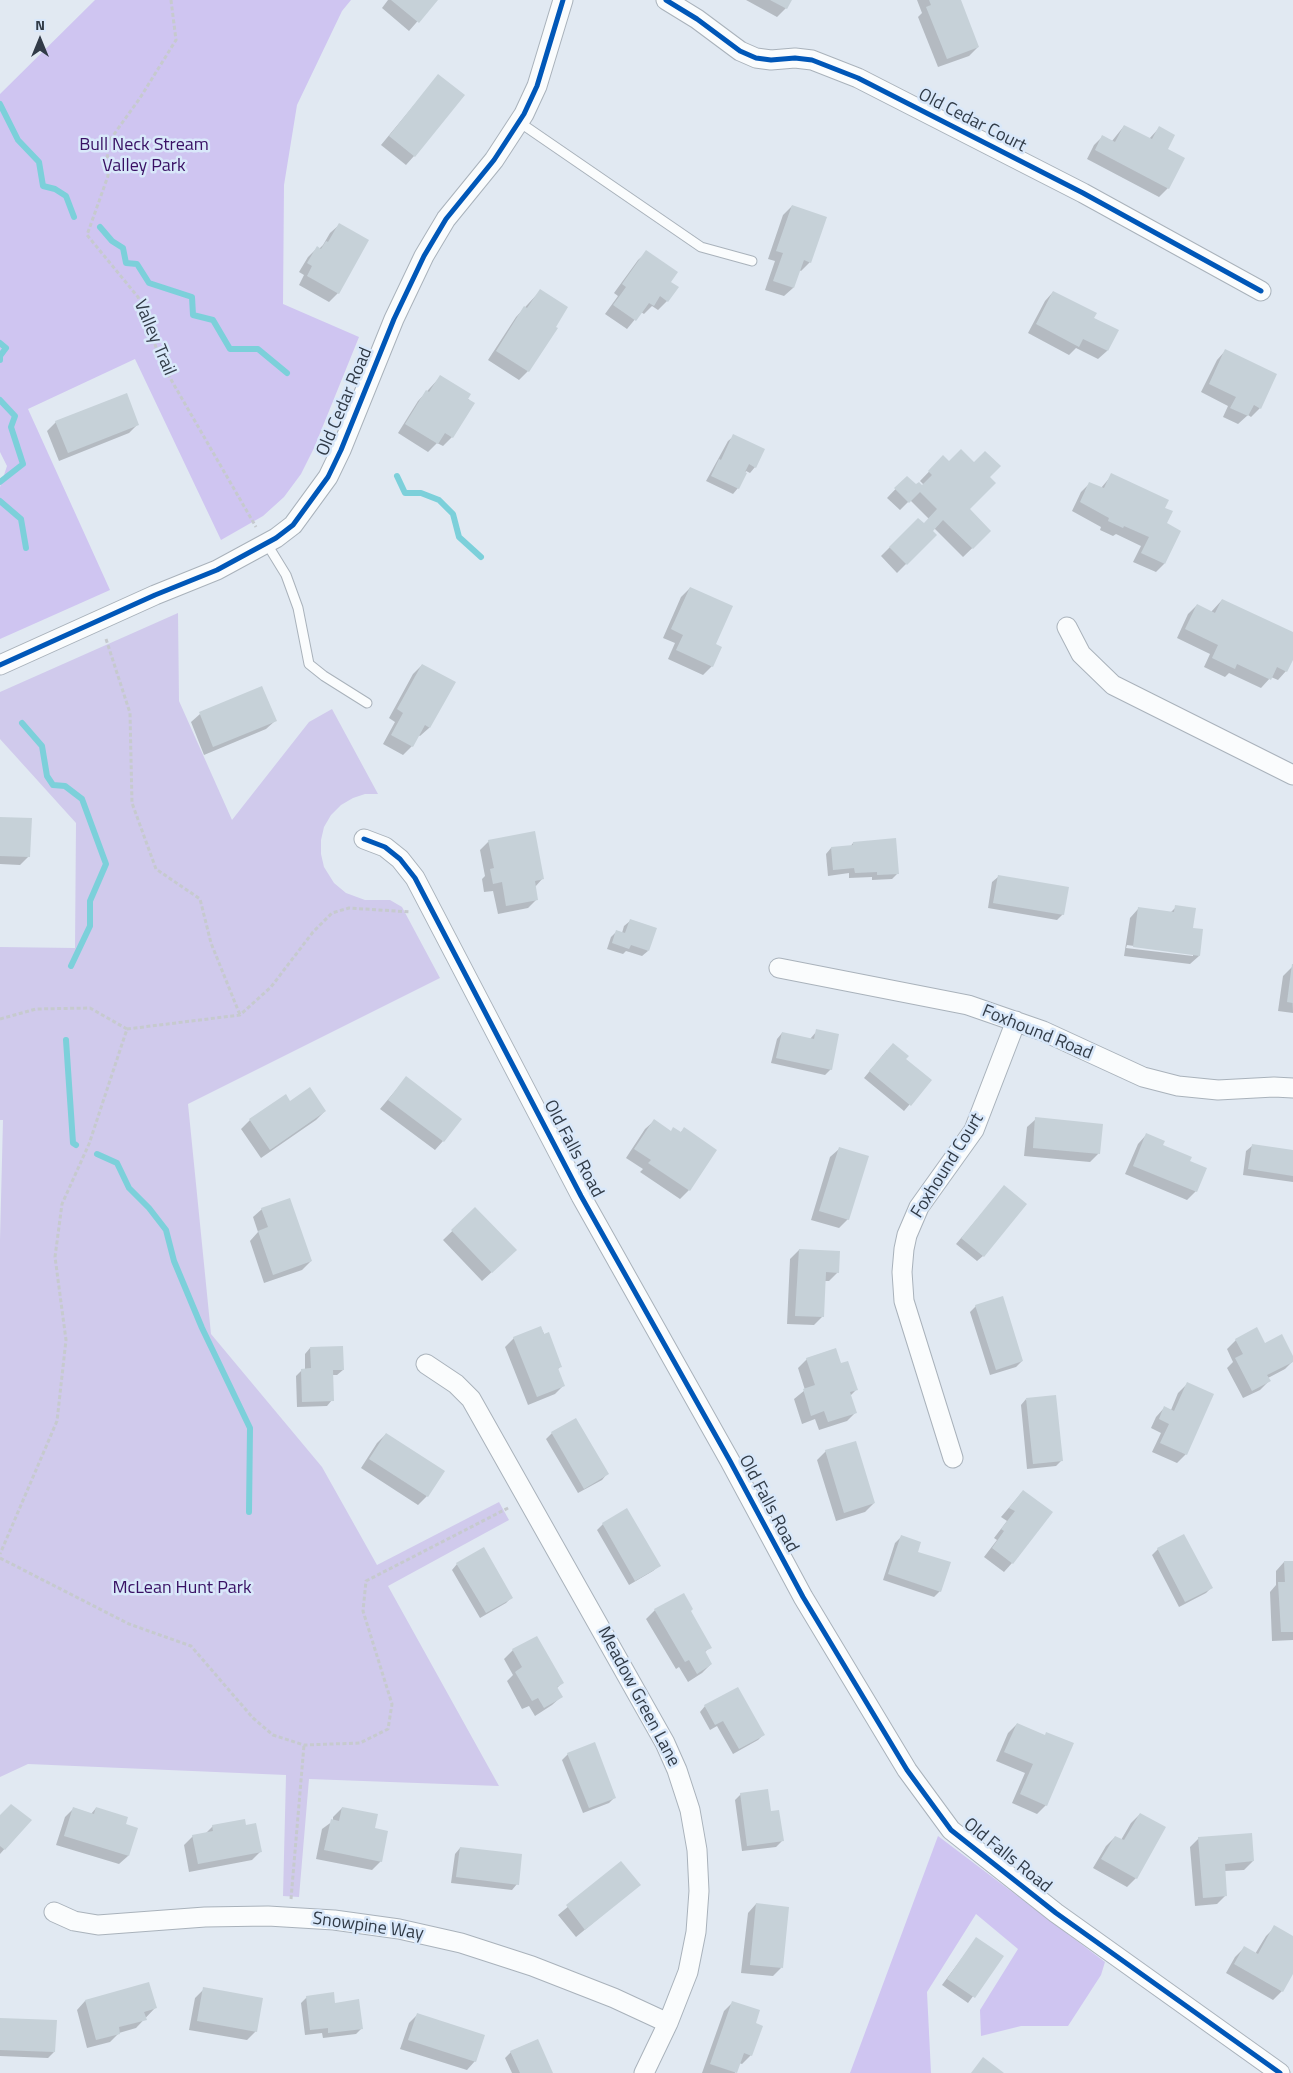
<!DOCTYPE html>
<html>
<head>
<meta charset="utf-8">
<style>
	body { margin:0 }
	#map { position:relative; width:1293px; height:2073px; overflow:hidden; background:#e1e9f2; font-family:"Titillium Web",sans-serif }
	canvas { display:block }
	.north { position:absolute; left:15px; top:15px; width:50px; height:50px; -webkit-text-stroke:4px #d9e8fa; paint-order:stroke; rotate:0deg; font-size:14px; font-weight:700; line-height:20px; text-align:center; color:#313b47 }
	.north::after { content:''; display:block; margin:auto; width:18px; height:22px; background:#313b47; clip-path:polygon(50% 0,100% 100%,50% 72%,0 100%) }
</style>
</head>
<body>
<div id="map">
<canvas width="1293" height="2073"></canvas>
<div class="north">N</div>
</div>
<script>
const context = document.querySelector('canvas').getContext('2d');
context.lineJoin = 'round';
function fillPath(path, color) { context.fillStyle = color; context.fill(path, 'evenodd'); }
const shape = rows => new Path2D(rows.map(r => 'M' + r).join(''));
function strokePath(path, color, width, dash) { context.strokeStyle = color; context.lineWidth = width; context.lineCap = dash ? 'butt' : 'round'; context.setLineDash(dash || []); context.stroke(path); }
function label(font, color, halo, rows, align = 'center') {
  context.font = font + ' "Titillium Web",sans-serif'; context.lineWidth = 5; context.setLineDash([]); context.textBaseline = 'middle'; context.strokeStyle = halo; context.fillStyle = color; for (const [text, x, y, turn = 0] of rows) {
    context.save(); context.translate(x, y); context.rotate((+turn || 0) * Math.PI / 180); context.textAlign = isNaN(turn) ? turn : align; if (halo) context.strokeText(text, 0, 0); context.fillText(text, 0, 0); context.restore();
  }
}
const green = shape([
	[178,613,179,701,232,820,309,722,332,709,378,794,365,794,353,798,341,805,331,815,324,827,321,840,321,854,324,867,334,883,346,893,365,900,390,900,402,907,440,978,188,1104,211,1334,322,1467,377,1565,499,1502,509,1520,388,1586,499,1786,309,1779,299,1897,283,1896,286,1775,28,1764,0,1777,0,1240,3,1120,0,1120,0,947,75,948,76,823,0,739,0,692]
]);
const forest = shape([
	[95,0,351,0,342,11,297,105,284,185,283,304,359,337,314,448,301,474,284,497,263,516,221,540,135,359,28,409,110,590,0,639,0,487,7,466,0,452,0,94],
	[938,1836,1105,1962,1101,1975,1068,2026,1021,2026,981,2036,980,2010,1018,1949,976,1914,927,1992,931,2073,850,2073]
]);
const shadow = shape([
	[388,0,436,0,409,31,382,8],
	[746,0,790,0,786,8,777,17],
	[917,0,959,0,978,47,969,56,938,67,918,17,922,13],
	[438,76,414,156,406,165,381,145],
	[1124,126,1149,139,1159,128,1166,150,1168,188,1159,197,1087,159,1094,145,1103,136,1112,141],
	[792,206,810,262,801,271,799,270,793,288,784,296,765,290,775,261,768,259,783,215],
	[339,225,338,293,329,302,299,285,304,275,299,272,308,257,317,248,319,249,323,245,330,233],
	[647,252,669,282,667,301,658,310,652,306,644,314,641,312,627,329,605,314,618,296,614,293,638,260],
	[540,291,528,371,519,380,488,360,516,317],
	[1053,292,1093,318,1117,331,1107,351,1098,359,1076,348,1069,355,1028,333,1045,301],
	[1225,351,1260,408,1251,417,1248,415,1238,424,1223,417,1228,406,1201,392,1217,360],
	[441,376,473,403,452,437,443,446,437,443,428,452,398,433,418,401],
	[56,422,138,424,129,433,59,461,47,431],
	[734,436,755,467,750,473,746,471,738,488,733,494,706,481,728,441],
	[943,457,949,463,988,477,968,509,990,531,963,557,934,528,931,531,935,535,897,573,881,556,918,519,924,524,929,519,910,500,900,510,887,498,907,477,916,486,922,486,924,485,920,481],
	[1112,475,1163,508,1164,564,1156,572,1133,562,1141,546,1116,534,1113,536,1100,530,1101,527,1072,511,1081,492,1090,483,1101,488],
	[690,588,714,645,712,666,703,675,668,659,675,643,663,638,681,597],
	[1222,600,1293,633,1293,657,1286,671,1278,680,1271,677,1261,688,1229,673,1225,677,1204,667,1210,654,1177,638,1188,614,1197,605,1211,612],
	[422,665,454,683,429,728,420,736,418,735,412,746,403,755,383,744,395,722,389,718,413,674],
	[200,714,275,721,266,729,204,755,191,722],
	[0,819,29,856,20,865,0,864],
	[489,841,543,878,535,887,537,899,528,908,498,914,493,891,484,892,482,879,485,876,480,850],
	[853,843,898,873,892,879,872,880,872,877,849,878,849,873,828,876,826,854,831,848,850,847],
	[998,877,1063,914,1057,920,988,908,992,882],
	[1176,907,1192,929,1199,956,1190,964,1124,956,1130,918,1138,909,1170,913],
	[1127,945,1193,954,1193,956,1126,948],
	[630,921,648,951,642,956,626,951,623,954,607,949,611,937,617,931,622,933,624,926],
	[1292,967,1293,1013,1278,1011,1283,976],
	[817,1031,831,1069,825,1075,771,1063,777,1039,782,1033,810,1039],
	[887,1050,905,1059,930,1080,904,1111,864,1078],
	[406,1078,443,1141,435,1150,380,1109],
	[290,1102,325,1111,316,1120,261,1158,241,1129,250,1120],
	[1036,1119,1099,1153,1090,1162,1024,1156,1027,1127],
	[654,1121,670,1132,680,1133,684,1129,716,1150,689,1190,680,1199,640,1172,643,1169,626,1158,645,1129],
	[1146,1135,1189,1162,1196,1191,1187,1200,1125,1174,1138,1144],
	[1252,1146,1293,1152,1293,1182,1243,1175,1246,1151],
	[839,1149,848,1219,839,1228,811,1220,830,1157],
	[999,1193,983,1256,977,1261,956,1244],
	[262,1209,311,1261,302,1270,264,1283,250,1241,258,1232,253,1217],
	[475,1209,506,1259,482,1281,443,1240],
	[799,1250,838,1272,829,1281,824,1281,822,1317,814,1325,787,1324,790,1259],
	[976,1306,1022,1361,1016,1367,990,1375,970,1312],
	[541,1328,561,1366,557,1370,563,1386,555,1394,528,1405,505,1347,514,1338],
	[1257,1329,1265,1345,1293,1359,1293,1361,1285,1369,1268,1378,1269,1381,1260,1390,1243,1398,1227,1368,1233,1362,1227,1349,1236,1340],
	[310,1348,343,1370,337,1375,332,1375,332,1400,327,1406,297,1407,296,1376,302,1370,305,1370,305,1354],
	[807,1359,840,1365,856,1390,850,1396,856,1412,847,1421,819,1430,815,1419,802,1424,794,1399,805,1390,798,1368],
	[1187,1384,1186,1454,1177,1463,1152,1452,1161,1433,1151,1428,1156,1417,1164,1408,1171,1410,1178,1393],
	[1026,1399,1061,1461,1056,1466,1027,1469,1021,1405],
	[552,1433,607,1474,602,1480,578,1493,546,1439],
	[386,1434,427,1496,418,1505,361,1468,377,1443],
	[826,1451,874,1503,865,1512,836,1521,817,1460],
	[1023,1491,1012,1563,1004,1572,984,1557,997,1540,994,1538,1007,1521,1001,1517],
	[627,1510,659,1566,653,1571,629,1585,597,1530,603,1524],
	[901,1537,917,1552,940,1591,934,1597,883,1580,895,1543],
	[1158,1549,1212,1587,1206,1593,1179,1607,1152,1555],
	[1284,1562,1293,1562,1293,1640,1272,1641,1270,1592,1276,1585,1276,1571],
	[457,1564,512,1597,506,1603,480,1618,452,1570],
	[655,1610,710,1647,704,1653,711,1664,702,1673,688,1682,679,1667,676,1669,646,1619],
	[513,1650,562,1683,556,1689,561,1697,552,1705,535,1716,529,1706,522,1709,507,1681,513,1675,504,1659],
	[705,1706,763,1735,758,1740,733,1754,717,1726,710,1730,700,1712],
	[1017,1724,1044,1736,1046,1805,1037,1814,1012,1803,1025,1773,996,1761,1008,1733],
	[568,1754,615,1797,609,1803,583,1813,562,1760],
	[741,1794,770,1812,782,1841,776,1847,742,1851,735,1800],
	[74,1808,91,1814,96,1808,124,1825,136,1829,128,1856,119,1864,56,1845,65,1817],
	[342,1808,374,1829,381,1861,372,1870,316,1859,322,1829,333,1821,333,1817],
	[1140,1814,1136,1878,1127,1887,1093,1868,1106,1846,1115,1837,1121,1840,1131,1823],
	[0,1816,30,1820,0,1854],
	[213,1826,245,1827,260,1852,252,1860,189,1872,184,1845,193,1836,205,1834],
	[1199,1838,1253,1861,1244,1870,1224,1871,1226,1895,1217,1904,1195,1906,1190,1847],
	[460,1848,517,1884,512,1890,451,1883,455,1854],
	[621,1863,639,1885,576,1937,558,1915],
	[756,1904,781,1968,773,1976,741,1973,748,1913],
	[1275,1927,1293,1938,1293,1972,1282,1991,1273,2000,1226,1973,1235,1957,1244,1948,1255,1954,1266,1936],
	[976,1939,1002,1957,968,2003,942,1985],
	[204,1989,256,2031,247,2040,189,2030,195,1998],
	[307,1997,362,2028,356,2034,323,2038,322,2033,305,2035,301,2003],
	[85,2001,155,2008,136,2028,119,2033,110,2042,87,2048,77,2010],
	[733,2002,754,2024,751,2055,742,2064,739,2063,735,2073,702,2073,724,2011],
	[417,2015,475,2061,467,2070,400,2049,409,2023],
	[0,2019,54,2052,48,2058,0,2056],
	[511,2052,552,2073,512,2073,505,2058]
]);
const stream = shape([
	[0,104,18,140,39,162,43,186,55,189,66,196,74,217],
	[100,227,112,241,123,248,126,263,137,264,149,283,192,297,193,315,213,320,230,349,258,349,287,373],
	[0,343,6,348,0,356,0,360],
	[0,400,15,416,11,427,23,464,0,482],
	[397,476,405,493,421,493,439,500,453,514,459,537,481,557],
	[0,501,21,519,26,548],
	[22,723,42,746,47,776,53,785,65,786,82,799,106,864,90,901,90,926,71,966],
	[66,1040,73,1143,76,1145],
	[97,1154,117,1163,129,1188,149,1208,166,1230,174,1261,202,1328,250,1428,249,1512]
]);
const building = shape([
	[391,0,438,0,419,23],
	[770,0,792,0,787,9],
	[929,0,961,0,979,47,947,59,926,7,931,5],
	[438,74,465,95,415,157,389,136],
	[1124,125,1152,139,1159,126,1175,135,1168,149,1185,158,1169,189,1095,150,1102,135,1115,142],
	[792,205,827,217,811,263,804,260,794,288,773,281,783,253,776,251],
	[339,223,369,240,339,294,307,276,312,266,307,263,317,246,321,249,326,241,328,242],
	[646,250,678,272,671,282,679,287,668,302,660,296,654,306,649,303,636,321,613,305,626,287,622,284],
	[540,289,568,307,556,327,558,328,529,372,496,351,524,306,527,308],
	[1053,291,1097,313,1094,318,1119,330,1108,351,1083,339,1079,347,1036,324],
	[1225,349,1277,374,1261,409,1254,405,1248,416,1230,408,1236,397,1209,384],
	[440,375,471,394,468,399,475,403,453,438,445,433,438,444,405,424,426,390,429,392],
	[127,393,139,425,68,453,55,421],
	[733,434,765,449,756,468,749,464,745,472,747,473,739,489,711,476,719,459,721,460],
	[961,449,974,462,985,451,1001,466,990,477,996,483,970,509,991,531,973,549,943,520,933,531,937,535,907,565,889,547,918,518,924,523,937,509,920,492,909,503,894,488,907,476,916,484,919,482,922,485,932,475,928,471,943,455,949,461],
	[1111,473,1169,500,1165,508,1173,511,1167,523,1181,531,1165,564,1141,553,1149,537,1124,526,1123,528,1108,521,1109,518,1080,502,1089,482,1104,488],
	[690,587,733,606,716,644,722,647,713,667,676,650,683,635,671,629],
	[1222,599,1293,632,1293,660,1287,672,1277,667,1271,680,1237,664,1235,669,1212,658,1218,645,1185,629,1197,604,1215,613],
	[422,664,456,682,430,728,425,725,413,747,391,735,403,713,397,709],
	[262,686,277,721,213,747,199,712],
	[0,817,32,818,30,857,0,856],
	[535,831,544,879,535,881,538,900,506,906,502,882,493,884,490,869,494,868,488,840],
	[896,838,899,874,877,875,877,872,855,873,854,868,833,870,831,847,853,845,853,842],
	[998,875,1069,887,1064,915,993,903],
	[1175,905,1196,908,1193,928,1203,929,1200,956,1133,947,1138,907,1174,912],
	[630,919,657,928,649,951,631,945,629,949,612,943,616,930,625,933],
	[1292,964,1293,964,1293,1003,1287,1002],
	[816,1029,839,1034,832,1070,776,1058,782,1032,814,1039],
	[893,1043,909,1056,906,1059,932,1080,911,1106,869,1071],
	[406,1076,462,1119,444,1142,388,1100],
	[310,1087,326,1111,270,1150,249,1119,286,1094,290,1101],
	[1035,1117,1103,1124,1100,1154,1033,1148],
	[654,1119,671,1131,673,1127,681,1132,684,1127,717,1150,690,1191,648,1163,651,1160,634,1149],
	[1146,1133,1165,1141,1163,1145,1192,1157,1190,1161,1207,1168,1197,1192,1133,1166],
	[1252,1144,1293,1150,1293,1176,1248,1169],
	[839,1147,869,1156,849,1220,819,1211],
	[1004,1185,1027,1204,984,1257,961,1238],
	[290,1198,312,1261,273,1275,258,1231,268,1227,261,1208],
	[475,1207,517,1250,492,1273,451,1230],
	[799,1249,840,1251,839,1273,826,1272,824,1317,795,1316],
	[1003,1296,1023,1361,996,1370,975,1305],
	[541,1326,544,1334,549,1332,562,1367,558,1368,565,1386,537,1397,513,1337],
	[1257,1327,1265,1343,1282,1334,1293,1356,1293,1362,1267,1375,1271,1381,1252,1391,1235,1358,1243,1354,1235,1339],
	[343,1346,344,1370,333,1370,334,1401,302,1402,301,1369,311,1368,310,1347],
	[836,1348,841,1363,848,1361,858,1390,850,1392,857,1413,828,1422,824,1411,811,1416,803,1389,815,1385,806,1358],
	[1187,1382,1214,1394,1187,1455,1160,1443,1169,1424,1159,1419,1164,1406,1174,1411],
	[1056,1395,1063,1461,1033,1464,1026,1398],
	[576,1418,609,1474,584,1489,551,1432],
	[386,1433,445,1471,428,1497,369,1459],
	[856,1441,875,1503,844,1513,825,1450],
	[1023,1490,1053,1512,1013,1564,992,1548,1004,1531,1001,1529,1015,1511,1009,1508],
	[627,1508,661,1566,635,1581,602,1523],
	[1184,1534,1213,1588,1185,1602,1157,1548],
	[901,1535,921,1542,918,1552,951,1562,941,1592,888,1574],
	[484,1547,513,1598,486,1613,456,1563],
	[1284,1561,1293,1561,1293,1632,1281,1632,1278,1582,1285,1582],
	[684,1593,693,1609,691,1611,712,1648,705,1651,712,1664,697,1674,689,1660,685,1662,654,1609],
	[537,1636,564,1683,557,1687,563,1697,544,1708,538,1698,532,1701,515,1672,522,1667,512,1649],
	[738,1687,765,1735,739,1749,723,1721,715,1725,704,1705],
	[1017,1723,1045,1735,1046,1732,1074,1743,1047,1806,1020,1794,1033,1764,1004,1752],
	[595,1742,616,1798,589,1808,567,1753],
	[768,1789,771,1811,779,1810,784,1841,747,1846,740,1793],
	[11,1804,32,1820,5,1850,0,1846,0,1815],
	[73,1807,94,1814,96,1807,128,1817,126,1824,138,1828,129,1856,64,1836],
	[342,1807,378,1814,375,1828,388,1831,382,1862,324,1850,331,1819,339,1821],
	[1140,1813,1166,1827,1137,1879,1101,1859,1115,1836,1124,1840],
	[245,1819,246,1825,256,1823,262,1852,198,1864,192,1835,213,1831,212,1825],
	[1252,1833,1254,1861,1225,1864,1227,1896,1203,1898,1198,1837],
	[460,1847,522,1854,519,1885,456,1877],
	[621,1861,641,1885,585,1930,566,1905],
	[756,1903,789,1907,783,1968,750,1965],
	[1274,1925,1293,1936,1293,1974,1283,1992,1234,1964,1244,1946,1258,1954],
	[976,1937,1004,1956,975,1998,947,1979],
	[149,1982,157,2008,144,2012,147,2020,119,2027,120,2034,96,2040,85,2000],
	[203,1987,263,1998,257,2032,197,2021],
	[334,1992,335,2003,359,1999,363,2029,328,2033,328,2028,310,2030,306,1996],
	[732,2001,760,2010,756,2023,763,2026,752,2056,744,2053,737,2073,710,2064],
	[417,2013,485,2035,476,2062,408,2040],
	[0,2018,57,2020,55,2052,0,2050],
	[538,2039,553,2073,520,2073,510,2051],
	[983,2057,1004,2073,971,2073]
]);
const path = shape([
	[171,0,176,40,140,98,107,144,108,176,87,235,138,297,162,364,256,527],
	[106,639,130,713,132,803,156,869,200,899,211,943,240,1015],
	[0,1019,36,1009,90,1008,127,1029,89,1144,62,1204,55,1257,66,1340,57,1421,0,1554],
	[127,1029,240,1015,271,987,313,932,332,913,349,908,411,912],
	[0,1558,129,1624,191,1646,253,1718,273,1735,304,1745,360,1743,388,1729,392,1704,363,1611,366,1581,510,1507],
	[291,1899,304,1745]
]);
const service = shape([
	[519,122,701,247,752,261],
	[267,544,286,575,298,608,309,664,324,676,367,703]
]);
const minor = shape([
	[666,0,697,19,740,51,756,58,771,60,795,58,812,60,858,78,1083,193,1261,291],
	[1067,627,1081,654,1113,685,1293,775],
	[0,665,155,595,217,570,276,538,293,525,328,477,341,450,394,319,424,256,446,219,494,160,524,114,537,86,563,0],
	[364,839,385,847,400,859,415,878,581,1196,730,1461,803,1597,907,1770,951,1830,1056,1913,1280,2073],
	[779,968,968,1005,1043,1031,1143,1077,1178,1086,1218,1090,1274,1087,1293,1088],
	[426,1364,456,1384,471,1399,665,1743,677,1770,690,1810,697,1850,699,1891,696,1932,688,1972,668,2023,644,2073],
	[953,1458,904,1301,902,1272,904,1249,907,1235,919,1207,974,1130,1016,1021],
	[54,1912,74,1921,98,1925,205,1917,268,1916,334,1920,399,1929,461,1943,532,1966,614,1998,668,2023]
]);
const cycleway = shape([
	[666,0,697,19,740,51,756,58,771,60,795,58,812,60,858,78,1083,193,1261,291],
	[0,665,155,595,217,570,276,538,293,525,328,477,341,450,394,319,424,256,446,219,494,160,524,114,537,86,563,0],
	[364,839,385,847,400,859,415,878,581,1196,730,1461,803,1597,907,1770,951,1830,1056,1913,1280,2073]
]);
const streetNames = [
	["Old Cedar Court",972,121,27],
	["Valley Trail",154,338,67],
	["Old Cedar Road",345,402,-67],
	["Foxhound Road",1037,1033,22],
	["Old Falls Road",573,1149,62],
	["Foxhound Court",948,1166,-58],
	["Old Falls Road",768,1504,62],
	["Meadow Green Lane",638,1697,62],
	["Old Falls Road",1007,1856,39],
	["Snowpine Way",368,1927,8]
];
const parkNames = [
	["Bull Neck Stream",144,146],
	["Valley Park",144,167],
	["McLean Hunt Park",182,1589]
];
fillPath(green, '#d0caec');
fillPath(forest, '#cfc5f1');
fillPath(shadow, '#0003');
strokePath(stream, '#7cd0da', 6);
fillPath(building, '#c6d1d8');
strokePath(service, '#a9b2bb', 11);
strokePath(minor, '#a9b2bb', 21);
strokePath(path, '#c6cace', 3, [4, 2.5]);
strokePath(service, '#fafcfd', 9);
strokePath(minor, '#fafcfd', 19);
strokePath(cycleway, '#0057b8', 5);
label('18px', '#313b47', '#d9e8fa', streetNames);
label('18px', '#391164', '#d9e8fa', parkNames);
</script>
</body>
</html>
